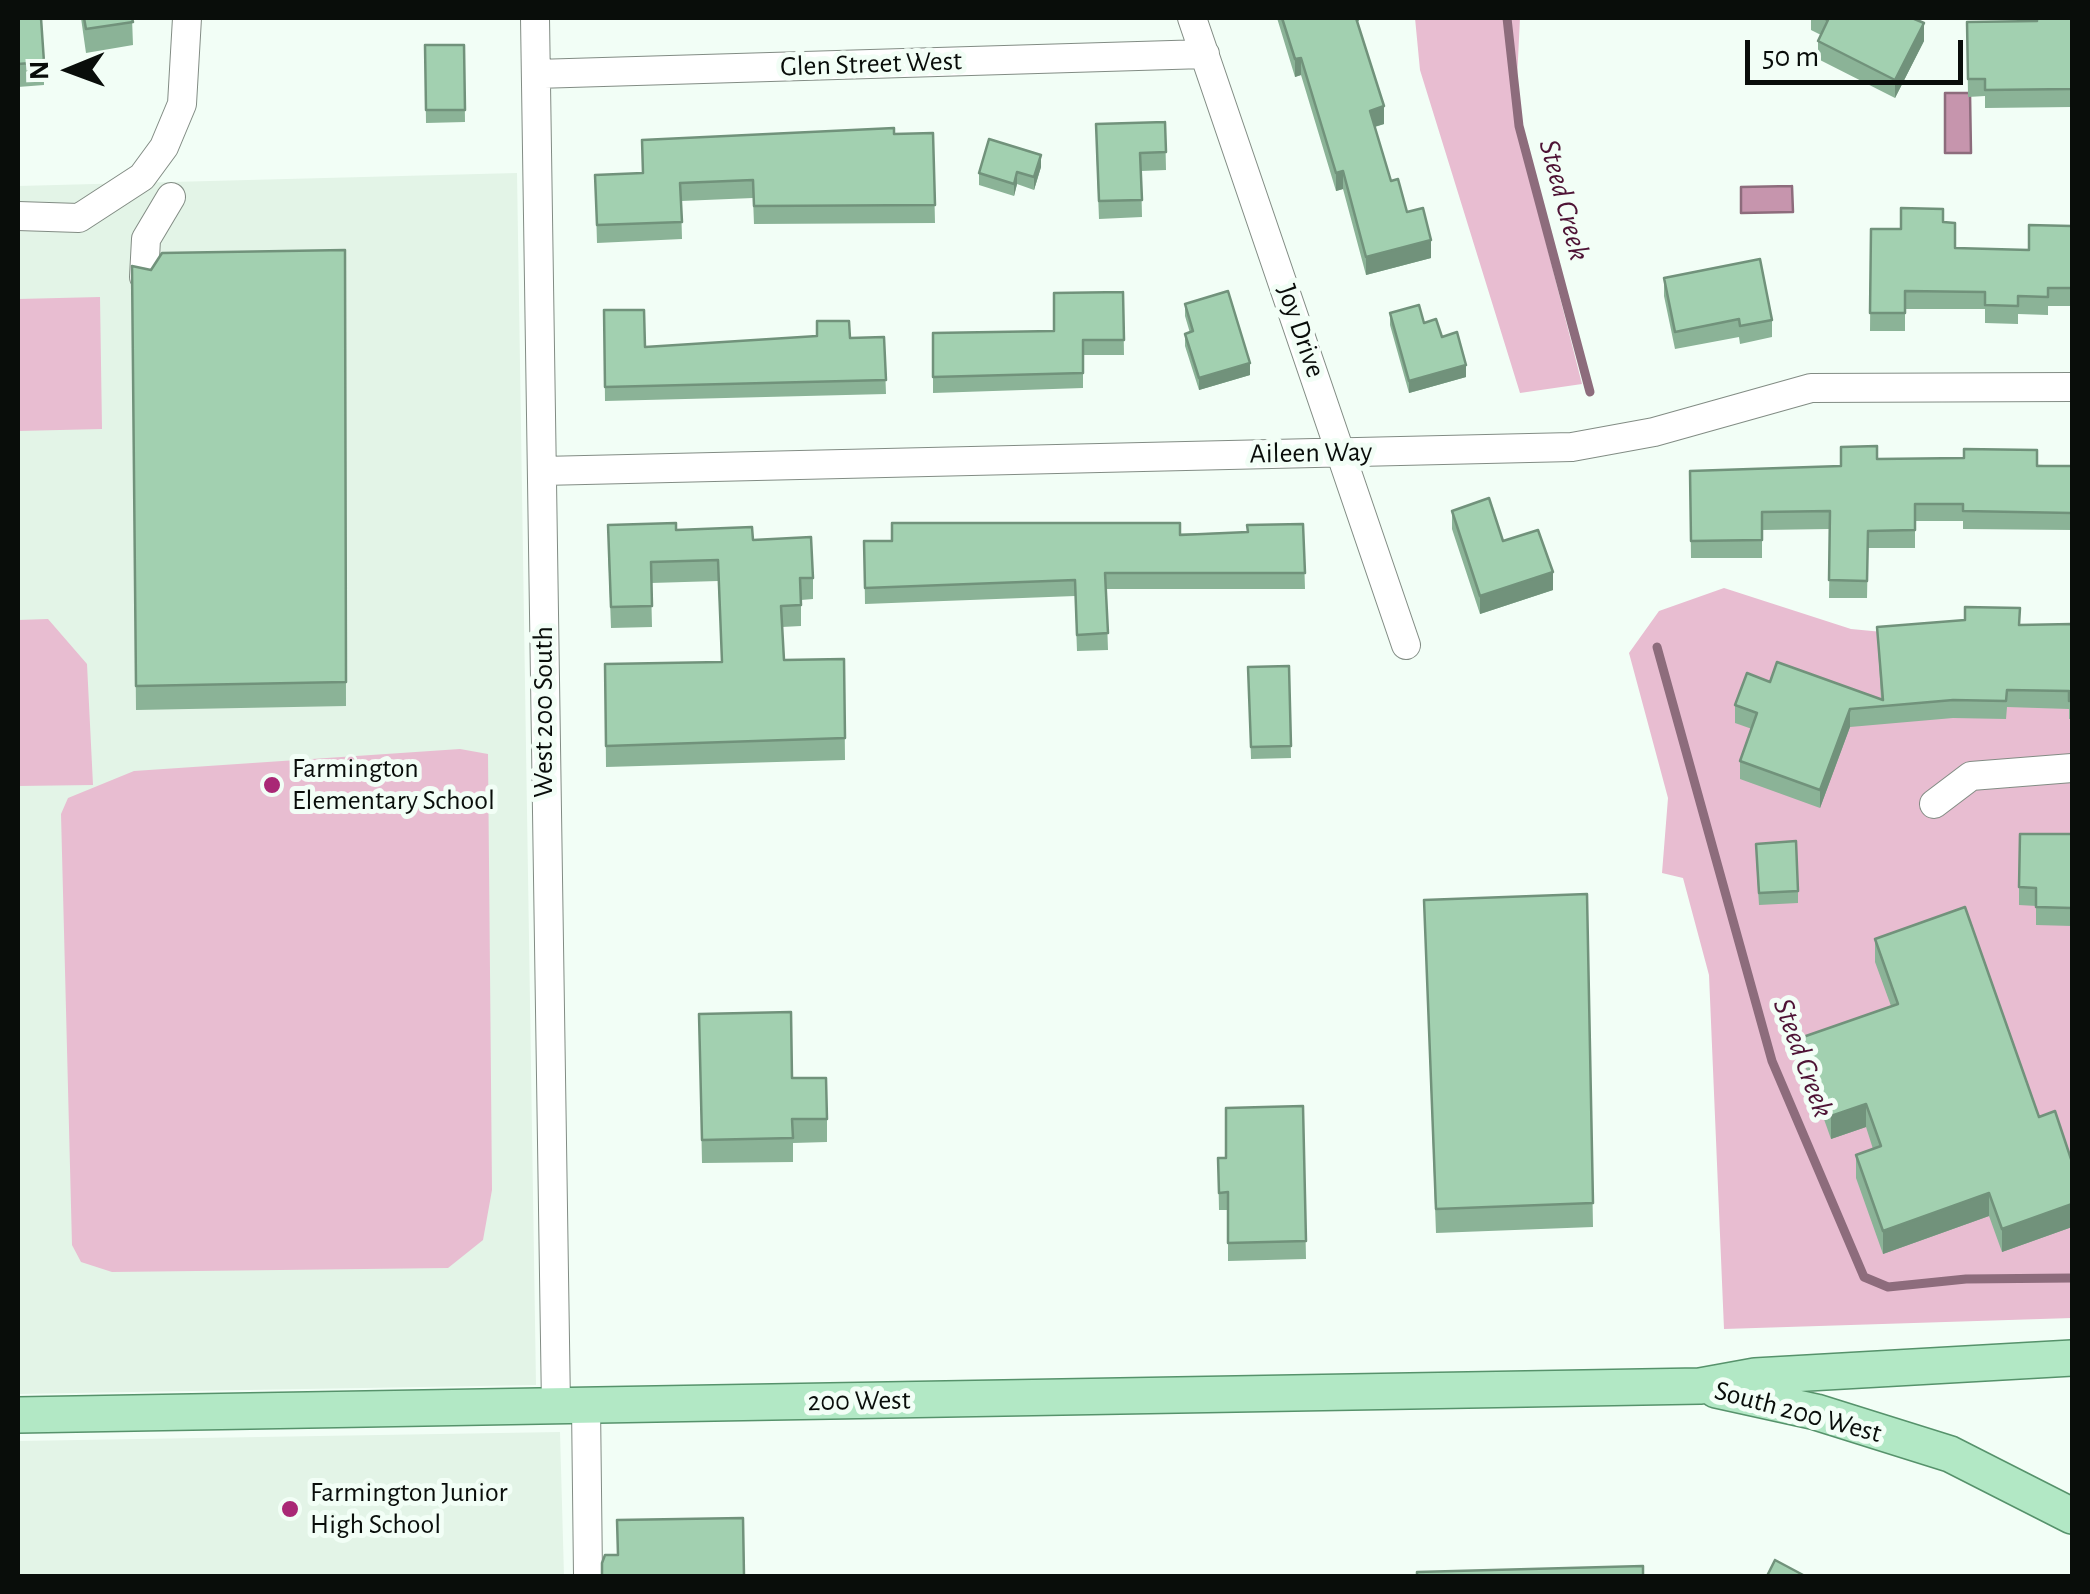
<!DOCTYPE html>
<html>
<head>
<meta charset="utf-8">
<style>
	body { margin:0 }
	#map { position:relative; width:2090px; height:1594px; overflow:hidden; background:#f2fef6; font-family:"Alegreya Sans",sans-serif }
	canvas { display:block }
	.frame { position:absolute; inset:0; border:20px solid #090d0a; pointer-events:none }
	.north { position:absolute; left:20px; top:20px; width:100px; height:100px; -webkit-text-stroke:8px #f2fef6; paint-order:stroke; rotate:269deg; font-size:28px; font-weight:700; line-height:40px; text-align:center; color:#090d0a }
	.north::after { content:''; display:block; margin:auto; width:35px; height:45px; background:#090d0a; clip-path:polygon(50% 0,100% 100%,50% 72%,0 100%) }
	.scale { position:absolute; left:1745px; top:40px; width:218px; height:45px; box-sizing:border-box; border:5px solid #090d0a; border-top:0; padding-left:12px; font-size:30px; line-height:35px; white-space:nowrap; color:#090d0a; -webkit-text-stroke:8px #f2fef6; paint-order:stroke }
</style>
</head>
<body>
<div id="map">
<canvas width="2090" height="1594"></canvas>
<div class="frame"></div>
<div class="north">N</div>
<div class="scale">50 m</div>
</div>
<script>
const context = document.querySelector('canvas').getContext('2d');
context.lineJoin = 'round';
function fillPath(path, color) { context.fillStyle = color; context.fill(path, 'evenodd'); }
const shape = rows => new Path2D(rows.map(r => 'M' + r).join(''));
function strokePath(path, color, width, dash) { context.strokeStyle = color; context.lineWidth = width; context.lineCap = dash ? 'butt' : 'round'; context.setLineDash(dash || []); context.stroke(path); }
function label(font, color, halo, rows, align = 'center') {
  context.font = font + ' "Alegreya Sans",sans-serif'; context.lineWidth = 10; context.setLineDash([]); context.textBaseline = 'middle'; context.strokeStyle = halo; context.fillStyle = color; for (const [text, x, y, turn = 0] of rows) {
    context.save(); context.translate(x, y); context.rotate((+turn || 0) * Math.PI / 180); context.textAlign = isNaN(turn) ? turn : align; if (halo) context.strokeText(text, 0, 0); context.fillText(text, 0, 0); context.restore();
  }
}
const built = shape([
	[517,173,536,1385,18,1394,18,186],
	[560,1432,564,1576,18,1576,18,1441]
]);
const green = shape([
	[1415,18,1520,18,1515,121,1582,384,1520,393,1420,70],
	[100,297,102,429,18,431,18,299],
	[1724,588,1851,629,2072,650,2072,1318,1724,1329,1709,975,1683,878,1662,873,1668,798,1629,653,1659,611],
	[48,619,87,664,93,785,18,786,18,620],
	[460,749,488,754,492,1190,483,1240,448,1268,112,1272,81,1262,72,1245,61,814,68,798,134,771]
]);
const water = shape([
	[1945,93,1970,93,1971,153,1945,153,1945,93],
	[1792,186,1793,212,1741,213,1741,187,1792,186]
]);
const stream = shape([
	[1507,18,1519,126,1590,392],
	[1657,647,1772,1061,1864,1277,1888,1287,1966,1279,2072,1278]
]);
const minor = shape([
	[535,18,556,1406],
	[1192,18,1406,645],
	[536,74,1205,54],
	[18,216,79,218,142,177,164,147,182,104,187,18],
	[144,277,146,239,171,197],
	[542,471,1572,447,1654,432,1811,388,2072,387],
	[1934,804,1971,776,2072,768],
	[586,1405,588,1576]
]);
const major = shape([
	[1716,1390,1816,1412,1950,1454,2072,1516],
	[18,1415,1700,1386,1755,1376,2072,1358]
]);
const wall = shape([
	[18,18,44,62,44,85,18,87],
	[81,18,132,18,133,45,86,53],
	[1277,18,1359,18,1359,21,1357,22,1384,124,1375,127,1391,181,1431,258,1366,275,1343,189,1336,191,1301,75,1295,77],
	[1811,18,1912,18,1924,41,1895,98,1818,59,1818,41,1821,35,1811,30],
	[2072,18,2072,107,1985,108,1985,96,1968,97,1967,22,2037,21],
	[425,45,464,45,465,122,426,123],
	[1165,122,1166,170,1141,171,1142,217,1099,219,1096,142],
	[933,133,935,223,754,224,753,198,681,201,682,239,597,243,595,175,643,173,894,134],
	[1041,167,1034,190,1017,184,1014,196,979,185,979,173],
	[1943,222,1955,248,2029,250,2072,226,2072,306,2048,306,2048,315,2018,314,2018,324,1985,323,1985,309,1905,309,1905,331,1870,331,1871,229,1901,229],
	[345,250,346,706,136,710,132,266,151,270],
	[1664,278,1772,320,1772,337,1740,344,1739,337,1675,349,1664,296],
	[1123,292,1124,355,1083,355,1083,388,933,393,933,333,1054,331],
	[1185,304,1250,375,1199,390,1185,346,1185,334,1190,333,1185,316],
	[604,310,645,347,884,337,886,394,605,401],
	[1390,313,1424,323,1442,337,1466,377,1409,393,1390,325],
	[1877,459,2072,466,2072,530,1963,529,1963,521,1915,521,1915,548,1868,548,1867,598,1829,598,1830,529,1762,530,1762,558,1691,558,1690,471,1841,466],
	[1452,511,1503,541,1553,590,1480,614,1452,529],
	[1303,524,1305,589,1106,589,1108,650,1077,651,1075,596,865,604,864,541,1248,532],
	[676,530,753,540,813,578,813,599,801,600,801,626,782,627,784,660,844,659,845,760,606,767,605,664,722,662,718,581,651,583,652,627,611,628,608,546],
	[2072,624,2072,719,2069,719,2069,709,2007,707,2006,719,1953,718,1850,727,1820,808,1740,779,1740,761,1752,729,1735,723,1735,705,1770,682,1881,699,1877,627],
	[1289,666,1291,758,1251,759,1248,667],
	[2072,834,2072,926,2036,925,2036,906,2019,905,2019,887],
	[1756,856,1798,891,1798,903,1759,905],
	[1587,894,1593,1227,1436,1233,1424,900],
	[1875,939,2039,1117,2072,1162,2072,1227,2002,1252,1989,1216,1883,1254,1856,1178,1856,1155,1873,1149,1866,1127,1831,1139,1803,1060,1803,1037,1891,1006,1875,962],
	[699,1014,792,1078,827,1119,827,1142,793,1143,793,1162,702,1163],
	[1303,1106,1306,1259,1228,1261,1228,1210,1219,1210,1218,1158,1226,1158]
]);
const shadedWall = shape([
	[1924,23,1924,41,1895,98,1895,80],
	[1301,58,1301,75,1295,77,1295,59],
	[1384,106,1384,124,1370,128,1370,111],
	[1041,155,1041,167,1034,190,1034,177],
	[1343,171,1343,189,1336,191,1336,173],
	[1017,172,1017,184,1014,196,1014,184],
	[1431,240,1431,258,1366,275,1366,257],
	[1250,363,1250,375,1199,390,1199,378],
	[1466,365,1466,377,1409,393,1409,381],
	[1553,572,1553,590,1480,614,1480,596],
	[1850,709,1850,727,1820,808,1820,790],
	[1866,1104,1866,1127,1831,1139,1831,1116],
	[1989,1193,1989,1216,1883,1254,1883,1231],
	[2072,1204,2072,1227,2002,1252,2002,1229]
]);
const building = shape([
	[18,18,41,18,44,62,18,64,18,18],
	[84,18,132,18,133,22,86,29,84,18],
	[1282,18,1356,18,1384,106,1370,111,1391,181,1398,179,1407,212,1423,208,1431,240,1366,257,1343,171,1336,173,1301,58,1295,59,1282,18],
	[1823,18,1912,18,1924,23,1895,80,1818,41,1828,20,1823,18],
	[2037,18,2072,18,2072,89,1985,90,1985,79,1968,79,1967,22,2037,21,2037,18],
	[425,45,464,45,465,110,426,110,425,45],
	[1165,122,1166,152,1140,153,1142,200,1099,201,1096,124,1165,122],
	[894,128,894,134,933,133,935,205,754,206,753,180,680,183,682,222,597,225,595,175,643,173,642,140,894,128],
	[989,139,1041,155,1034,177,1017,172,1014,184,979,173,989,139],
	[1901,208,1943,209,1943,222,1955,223,1955,248,2029,250,2029,225,2072,226,2072,288,2048,288,2048,297,2018,296,2018,306,1985,305,1985,292,1905,291,1905,313,1870,313,1871,229,1901,229,1901,208],
	[345,250,346,682,136,686,132,266,151,270,162,253,345,250],
	[1760,259,1772,320,1740,326,1739,319,1675,332,1664,278,1760,259],
	[1228,291,1250,363,1199,378,1185,334,1193,331,1185,304,1228,291],
	[1123,292,1124,340,1083,340,1083,373,933,377,933,333,1054,331,1054,293,1123,292],
	[1419,305,1424,323,1436,319,1442,337,1457,332,1466,365,1409,381,1390,313,1419,305],
	[604,310,644,310,645,347,817,336,817,321,849,321,850,338,884,337,886,380,605,387,604,310],
	[1877,446,1877,459,1964,458,1964,449,2037,450,2037,466,2072,466,2072,513,1963,511,1963,504,1915,504,1915,530,1868,531,1867,581,1829,580,1830,511,1762,512,1762,540,1691,541,1690,471,1841,466,1841,447,1877,446],
	[1489,498,1503,541,1538,530,1553,572,1480,596,1452,511,1489,498],
	[676,523,676,530,752,527,753,540,811,537,813,578,800,578,801,605,781,606,784,660,844,659,845,738,606,746,605,664,722,662,718,560,651,562,652,606,611,607,608,525,676,523],
	[892,523,1180,523,1180,535,1248,532,1247,525,1303,524,1305,573,1105,573,1108,633,1077,635,1075,580,865,588,864,541,892,541,892,523],
	[1965,607,2020,608,2019,625,2072,624,2072,701,2069,701,2069,691,2007,690,2006,701,1953,700,1850,709,1820,790,1740,761,1757,713,1735,705,1747,673,1770,682,1777,662,1883,700,1877,627,1965,620,1965,607],
	[1289,666,1291,746,1251,747,1248,667,1289,666],
	[2020,834,2072,834,2072,908,2036,907,2036,888,2019,887,2020,834],
	[1796,841,1798,891,1759,893,1756,844,1796,841],
	[1587,894,1593,1203,1436,1209,1424,900,1587,894],
	[1965,907,2039,1117,2055,1111,2072,1162,2072,1204,2002,1229,1989,1193,1883,1231,1856,1155,1881,1146,1866,1104,1831,1116,1803,1037,1898,1004,1875,939,1965,907],
	[791,1012,792,1078,826,1078,827,1119,792,1119,793,1138,702,1140,699,1014,791,1012],
	[1303,1106,1306,1241,1228,1243,1228,1192,1219,1193,1218,1158,1226,1158,1226,1108,1303,1106],
	[743,1518,744,1576,602,1576,602,1563,605,1555,618,1555,617,1520,743,1518],
	[1775,1560,1805,1576,1767,1576,1775,1560],
	[1643,1566,1643,1576,1417,1576,1417,1572,1643,1566]
]);
const markers = [
	[272,785,10,"#a92875"],
	[290,1509,10,"#a92875"]
];
const streetNames = [
	["Glen Street West",871,64,-2],
	["Joy Drive",1301,331,71],
	["Aileen Way",1311,453,-1],
	["West 200 South",544,712,-90],
	["200 West",859,1401,-1],
	["South 200 West",1798,1412,15]
];
const poiNames = [
	["Farmington",292,769],
	["Elementary School",292,801],
	["Farmington Junior",310,1493],
	["High School",310,1525]
];
const waterNames = [
	["Steed Creek",1564,200,75],
	["Steed Creek",1803,1058,70]
];
fillPath(built, '#e3f4e7');
fillPath(green, '#e8bdd1');
fillPath(water, '#c695ad');
strokePath(water, '#8d6c7c', 2.5);
strokePath(stream, '#8d6c7c', 9);
strokePath(minor, '#828c84', 30);
strokePath(major, '#56926b', 38);
strokePath(minor, '#fff', 28);
strokePath(major, '#b2e8c5', 35);
fillPath(wall, '#8bb397');
fillPath(shadedWall, '#71927b');
fillPath(building, '#a2d0b0');
strokePath(building, '#71927b', 2.5);
for (const [x, y, r, color] of markers) { const dot = new Path2D(); dot.arc(x, y, r, 0, 2 * Math.PI); context.fillStyle = color; context.fill(dot); strokePath(dot, '#f2fef6', 4); }
label('28px', '#090d0a', '#f2fef6', streetNames);
label('28px', '#090d0a', '#f2fef6', poiNames, 'left');
label('italic 30px', '#4e1335', '#f2fef6', waterNames);
</script>
</body>
</html>
